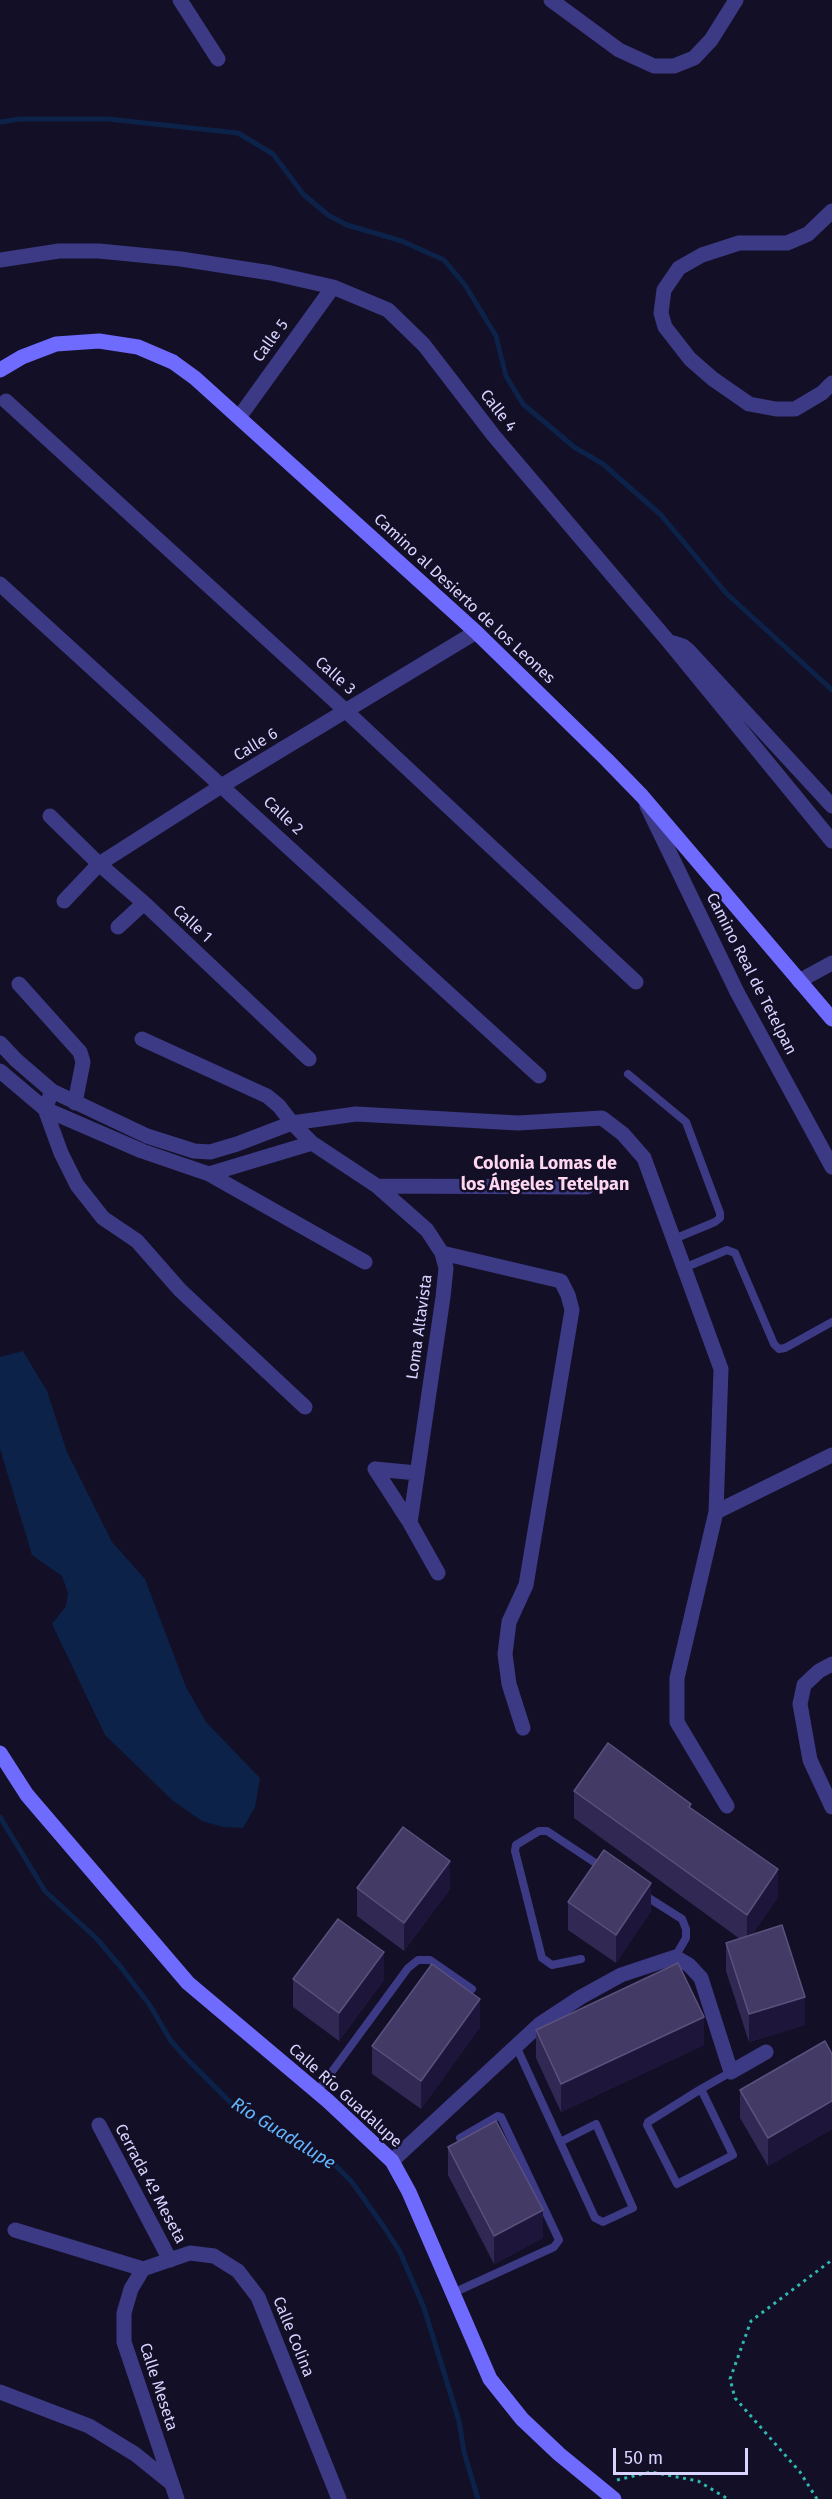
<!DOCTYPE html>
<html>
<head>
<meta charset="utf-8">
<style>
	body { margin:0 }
	#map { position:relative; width:832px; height:2499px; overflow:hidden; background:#130f26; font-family:"Fira Sans",sans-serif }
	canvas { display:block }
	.scale { position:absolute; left:613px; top:2448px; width:135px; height:27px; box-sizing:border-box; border:3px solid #d9d4ff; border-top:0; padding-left:8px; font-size:18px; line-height:21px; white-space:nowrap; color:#d9d4ff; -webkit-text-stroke:4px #130f26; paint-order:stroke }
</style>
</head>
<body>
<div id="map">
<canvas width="832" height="2499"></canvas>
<div class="scale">50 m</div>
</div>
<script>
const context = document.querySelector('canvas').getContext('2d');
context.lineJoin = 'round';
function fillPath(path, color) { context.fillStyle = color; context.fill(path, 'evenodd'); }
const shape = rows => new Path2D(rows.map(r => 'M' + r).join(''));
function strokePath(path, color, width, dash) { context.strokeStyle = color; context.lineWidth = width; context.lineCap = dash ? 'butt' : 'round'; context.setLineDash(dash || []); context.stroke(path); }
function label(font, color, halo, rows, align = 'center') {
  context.font = font + ' "Fira Sans",sans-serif'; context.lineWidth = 5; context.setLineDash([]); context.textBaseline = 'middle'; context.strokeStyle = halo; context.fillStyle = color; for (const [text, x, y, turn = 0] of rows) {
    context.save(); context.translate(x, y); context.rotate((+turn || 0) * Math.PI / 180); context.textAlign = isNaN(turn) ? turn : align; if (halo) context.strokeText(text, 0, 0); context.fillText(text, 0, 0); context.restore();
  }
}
const water = shape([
	[23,1351,47,1391,67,1452,112,1542,145,1579,186,1687,206,1722,260,1778,255,1807,243,1828,223,1827,202,1821,172,1800,105,1735,52,1624,66,1606,68,1593,62,1576,32,1555,0,1449,0,1357]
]);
const stream = shape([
	[0,122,20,119,108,119,238,133,273,154,303,194,328,215,347,225,402,241,444,260,465,285,496,336,506,376,523,404,574,447,603,464,661,515,726,593,832,690],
	[0,1817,45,1891,96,1938,120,1966,149,2004,171,2041,188,2060,230,2102,274,2131,332,2162,352,2182,384,2227,400,2252,424,2308,459,2421,464,2452,478,2499]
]);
const path = shape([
	[617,2480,651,2472,698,2481,728,2499],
	[817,2499,800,2472,735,2398,730,2379,751,2321,832,2260]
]);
const lane = shape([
	[628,1074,686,1122,720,1213,720,1218,715,1222,674,1239],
	[684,1268,727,1250,735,1253,774,1344,779,1349,785,1348,832,1322],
	[644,1895,682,1919,686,1929,686,1938,675,1957],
	[581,1959,552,1965,542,1958,515,1851,516,1845,539,1831,547,1831,603,1868],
	[516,2046,595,2218,603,2222,633,2208,596,2124,560,2142],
	[701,2089,733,2155,677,2184,647,2125,648,2122,701,2089,731,2072],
	[317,2092,408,1968,418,1960,430,1960,472,1989],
	[453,2293,554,2247,559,2240,501,2117,498,2116,460,2138]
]);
const street = shape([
	[180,0,218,59],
	[551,0,619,50,654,66,674,66,694,58,711,40,736,0],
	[832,211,808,234,787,243,739,243,702,255,679,268,664,290,661,313,665,327,690,359,713,379,749,404,776,409,795,409,822,393,832,383],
	[0,260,59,251,99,251,181,259,271,273,333,287,388,310,424,345,494,436,669,642,832,841],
	[6,401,347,712,636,982],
	[240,416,333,287],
	[0,584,539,1076],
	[674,643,683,646,689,651,832,806],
	[647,806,737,992,832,1167],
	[50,816,99,864,144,903,309,1059],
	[64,901,99,864,223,785,476,632],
	[118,927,144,903],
	[799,981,832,963],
	[19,984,80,1052,83,1062,75,1103],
	[142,1039,267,1096,279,1106,292,1123,312,1143,377,1186,427,1230,442,1253,446,1268,443,1297,410,1523],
	[0,1043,16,1060,52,1091,147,1136,194,1151,210,1152,237,1144,292,1123,356,1114,518,1123,602,1118,623,1134,644,1158,721,1369,716,1512,677,1678,677,1722,727,1806],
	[0,1071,45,1109,142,1151,209,1174,365,1262],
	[52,1091,45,1109,61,1153,77,1185,103,1218,137,1241,180,1290,305,1407],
	[209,1174,312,1143],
	[377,1186,587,1187],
	[442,1253,561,1281,568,1295,572,1310,526,1585,509,1622,505,1654,509,1684,523,1728],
	[375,1469,410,1523,438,1573],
	[375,1469,417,1473],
	[716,1512,832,1455],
	[832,1664,819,1671,804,1685,800,1704,810,1760,832,1807],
	[99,2125,170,2260],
	[392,2161,540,2024,581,1997,621,1975,675,1957,689,1965,701,1978,731,2072,766,2052],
	[15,2230,143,2269],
	[0,2392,89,2426,135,2454,171,2483],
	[177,2499,124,2342,124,2313,131,2289,143,2269,190,2253,214,2256,238,2271,258,2297,339,2499]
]);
const secondary = shape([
	[0,370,22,357,56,344,99,341,138,347,173,362,195,378,476,632,607,760,642,796,832,1019],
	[0,1753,27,1795,188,1983,328,2101,392,2161,409,2192,490,2379,522,2419,559,2454,614,2499]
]);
const wall = shape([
	[574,1791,691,1808,778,1897,752,1935,805,2025,749,2042,726,1971,726,1943,740,1939,574,1818],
	[357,1888,450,1889,404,1951,357,1916],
	[568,1902,651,1911,616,1963,568,1930],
	[293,1979,384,1980,339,2041,293,2007],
	[480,2027,421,2109,372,2074,372,2046],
	[536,2030,704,2045,561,2112,536,2058],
	[832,2054,832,2129,768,2166,740,2118,740,2090],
	[448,2147,543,2238,494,2264,448,2175]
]);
const shadedWall = shape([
	[450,1861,450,1889,404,1951,404,1923],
	[778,1869,778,1897,747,1943,747,1915],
	[651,1883,651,1911,616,1963,616,1935],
	[384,1952,384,1980,339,2041,339,2013],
	[805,1997,805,2025,749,2042,749,2014],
	[480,1999,480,2027,421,2109,421,2081],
	[704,2017,704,2045,561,2112,561,2084],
	[832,2101,832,2129,768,2166,768,2138],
	[543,2210,543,2238,494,2264,494,2236]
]);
const building = shape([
	[608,1743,691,1804,689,1807,778,1869,747,1915,574,1791,608,1743],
	[403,1827,450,1861,404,1923,357,1888,403,1827],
	[604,1850,651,1883,616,1935,568,1902,604,1850],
	[338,1919,384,1952,339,2013,293,1979,338,1919],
	[782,1925,805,1997,749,2014,726,1943,782,1925],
	[678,1963,704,2017,561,2084,536,2030,678,1963],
	[432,1964,480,1999,421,2081,372,2046,432,1964],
	[825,2041,832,2054,832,2101,768,2138,740,2090,825,2041],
	[496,2121,543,2210,494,2236,448,2147,496,2121]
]);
const streetNames = [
	["Calle 5",271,341,-54],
	["Calle 4",498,411,52],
	["Camino al Desierto de los Leones",464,599,43],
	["Calle 3",335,676,42],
	["Calle 6",256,745,-31],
	["Calle 2",283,816,43],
	["Calle 1",192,924,43],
	["Camino Real de Tetelpan",751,974,63],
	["Loma Altavista",420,1327,-82],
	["Calle Río Guadalupe",345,2096,42],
	["Cerrada 4º Meseta",150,2184,62],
	["Calle Colina",293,2337,68],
	["Calle Meseta",158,2387,72]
];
const neighbourhoodNames = [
	["Colonia Lomas de",545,1164],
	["los Ángeles Tetelpan",545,1185]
];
const waterNames = [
	["Río Guadalupe",283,2134,32]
];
fillPath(water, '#0c2248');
strokePath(stream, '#0c2248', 5);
strokePath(path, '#2fb8b0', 3, [3, 4.5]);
strokePath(lane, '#3d3a85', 8);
strokePath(street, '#3d3a85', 15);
strokePath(secondary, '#6f6bff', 15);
fillPath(wall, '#312854');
fillPath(shadedWall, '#1d163a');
fillPath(building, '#433a66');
strokePath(building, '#5a527e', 1.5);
label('16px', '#d9d4ff', '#130f26', streetNames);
label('bold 18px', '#ffd6f0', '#130f26', neighbourhoodNames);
label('italic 18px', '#62b6ff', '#130f26', waterNames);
</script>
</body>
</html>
